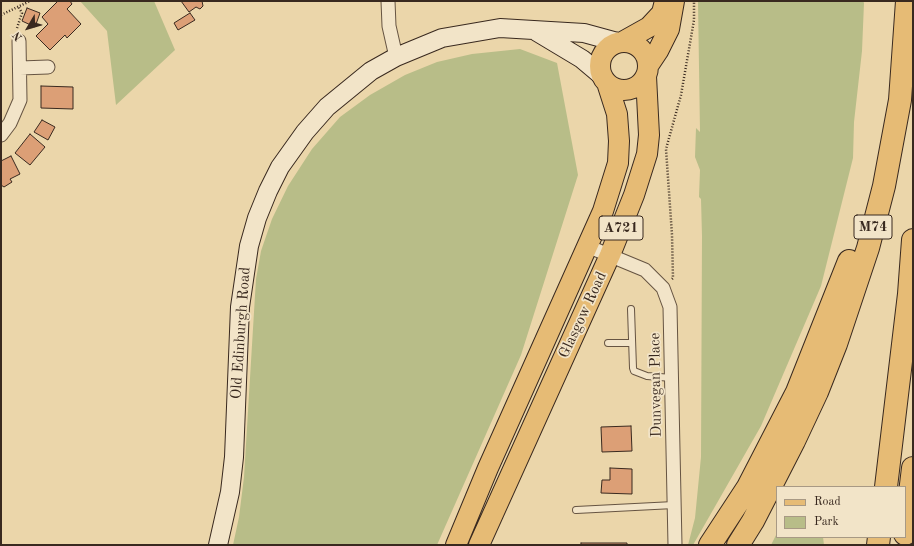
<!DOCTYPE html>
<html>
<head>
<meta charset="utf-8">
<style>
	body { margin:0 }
	#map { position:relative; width:914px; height:546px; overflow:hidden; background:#ebd6aa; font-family:"Old Standard TT",serif }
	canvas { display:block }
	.frame { position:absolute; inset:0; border:2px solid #39291f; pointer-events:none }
	.legend { position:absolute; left:776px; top:486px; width:130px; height:52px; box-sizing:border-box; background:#f2e4c8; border:1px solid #a89984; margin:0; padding:5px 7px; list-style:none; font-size:12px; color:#39291f }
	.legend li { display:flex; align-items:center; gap:8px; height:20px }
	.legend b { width:20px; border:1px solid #a89984 }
	.north { position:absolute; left:8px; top:8px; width:40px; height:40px; -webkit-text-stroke:3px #f2e4c8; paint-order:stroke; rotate:232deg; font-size:11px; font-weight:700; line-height:16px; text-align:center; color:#39291f }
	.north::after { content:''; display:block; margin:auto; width:14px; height:18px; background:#39291f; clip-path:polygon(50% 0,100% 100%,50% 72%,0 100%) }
</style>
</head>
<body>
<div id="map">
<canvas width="914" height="546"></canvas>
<div class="frame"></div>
<ul class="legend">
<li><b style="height:5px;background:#e6bb75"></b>Road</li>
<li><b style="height:11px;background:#b8bd88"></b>Park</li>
</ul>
<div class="north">N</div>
</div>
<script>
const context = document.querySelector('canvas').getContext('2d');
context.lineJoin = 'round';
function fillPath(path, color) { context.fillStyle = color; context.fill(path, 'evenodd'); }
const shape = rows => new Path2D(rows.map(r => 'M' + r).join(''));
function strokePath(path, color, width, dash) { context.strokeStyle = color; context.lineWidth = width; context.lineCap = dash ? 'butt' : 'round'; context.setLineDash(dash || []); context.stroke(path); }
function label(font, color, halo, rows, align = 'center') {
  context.font = font + ' "Old Standard TT",serif'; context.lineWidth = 3.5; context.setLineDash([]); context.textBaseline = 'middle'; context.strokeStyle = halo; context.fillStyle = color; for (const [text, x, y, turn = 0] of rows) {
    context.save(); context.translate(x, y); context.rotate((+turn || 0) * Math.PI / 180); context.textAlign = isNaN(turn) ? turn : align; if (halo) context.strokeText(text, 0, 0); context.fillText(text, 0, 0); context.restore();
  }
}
const green = shape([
	[80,1,154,1,175,50,116,105,107,31],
	[698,1,863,1,864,3,862,51,854,122,853,158,821,286,761,426,693,545,688,545,695,518,701,457,702,236,701,199,699,197,700,170,695,157,696,128,700,132],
	[520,49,557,63,578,175,521,355,437,545,233,545,239,517,244,477,256,279,261,251,272,219,288,186,312,149,340,117,370,95,405,75,437,62,472,54],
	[777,533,777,537,823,537,824,545,771,545]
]);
const building = shape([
	[58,1,70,1,72,4,67,9,81,24,67,38,65,35,50,50,36,36,48,24,42,17,58,1],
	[181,1,202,1,203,6,200,9,196,7,189,12,181,1],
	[27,8,40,13,35,27,22,21,27,8],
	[190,13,195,20,178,30,174,23,190,13],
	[41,86,73,87,73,109,41,108,41,86],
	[42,120,55,127,48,140,34,132,42,120],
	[30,134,45,147,30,165,15,153,30,134],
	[11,156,20,174,10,179,12,182,4,187,1,185,1,161,11,156],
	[631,426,632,451,602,452,601,427,631,426],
	[610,468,632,469,632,494,601,493,602,480,610,480,610,468],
	[581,543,627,543,627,545,581,545,581,543]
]);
const path = shape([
	[1,15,30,1],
	[17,28,22,13,18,6],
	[672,279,673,278,672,235,666,149,681,95,694,20,694,1]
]);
const lane = shape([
	[631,309,633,368,634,371,647,376,672,378],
	[608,343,632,343],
	[576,510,674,505]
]);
const street = shape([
	[388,1,389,26,396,57],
	[20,68,48,67],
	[1,135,10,123,20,100,19,41],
	[587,246,645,270,663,288,670,307,675,545]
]);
const secondary = shape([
	[537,32,582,59,601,75],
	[218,545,230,492,234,457,240,307,249,246,257,218,268,191,280,167,305,132,327,107,371,71,396,57,442,38,500,28,584,33,617,42]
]);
const primary = shape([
	[624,41,649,27,662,13,665,1],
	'600 66a24 24 0 1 1 48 0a24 24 0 1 1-48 0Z',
	[648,66,658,51,669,29,674,1],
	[456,545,488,468,603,211,618,163,619,141,617,114,608,86],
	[479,545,610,255,634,195,647,154,649,135,646,76]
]);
const highway = shape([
	[886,487,909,294,913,240],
	[905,534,913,468],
	[710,545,748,487,797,392,849,261],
	[738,545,753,521,794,441,817,392,836,344,868,248,884,186,900,100,907,1],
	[878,545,879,537]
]);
const shields = [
	[873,227,38],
	[621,228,44]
];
const shieldNames = [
	["M74",873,227],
	["A721",621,228]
];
const streetNames = [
	["Glasgow Road",583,315,-65],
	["Old Edinburgh Road",241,333,-86],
	["Dunvegan Place",656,385,-91]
];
fillPath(green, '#b8bd88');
fillPath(building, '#dc9f76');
strokePath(building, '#39291f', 1);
strokePath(lane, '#665442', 8);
strokePath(street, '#665442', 15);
strokePath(secondary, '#39291f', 20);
strokePath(primary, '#39291f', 22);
strokePath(highway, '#39291f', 24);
strokePath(path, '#39291f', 2.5, [1, 2]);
strokePath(lane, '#f2e4c8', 6);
strokePath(street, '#f2e4c8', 13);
strokePath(secondary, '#f2e4c8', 18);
strokePath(primary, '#e6bb75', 20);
strokePath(highway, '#e6bb75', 22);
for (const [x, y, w] of shields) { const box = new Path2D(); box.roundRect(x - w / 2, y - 12, w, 24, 3); context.fillStyle = '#f2e4c8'; context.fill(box); strokePath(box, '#39291f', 1); }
label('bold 14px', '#39291f', null, shieldNames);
label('15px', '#39291f', '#f2e4c8', streetNames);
</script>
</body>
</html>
